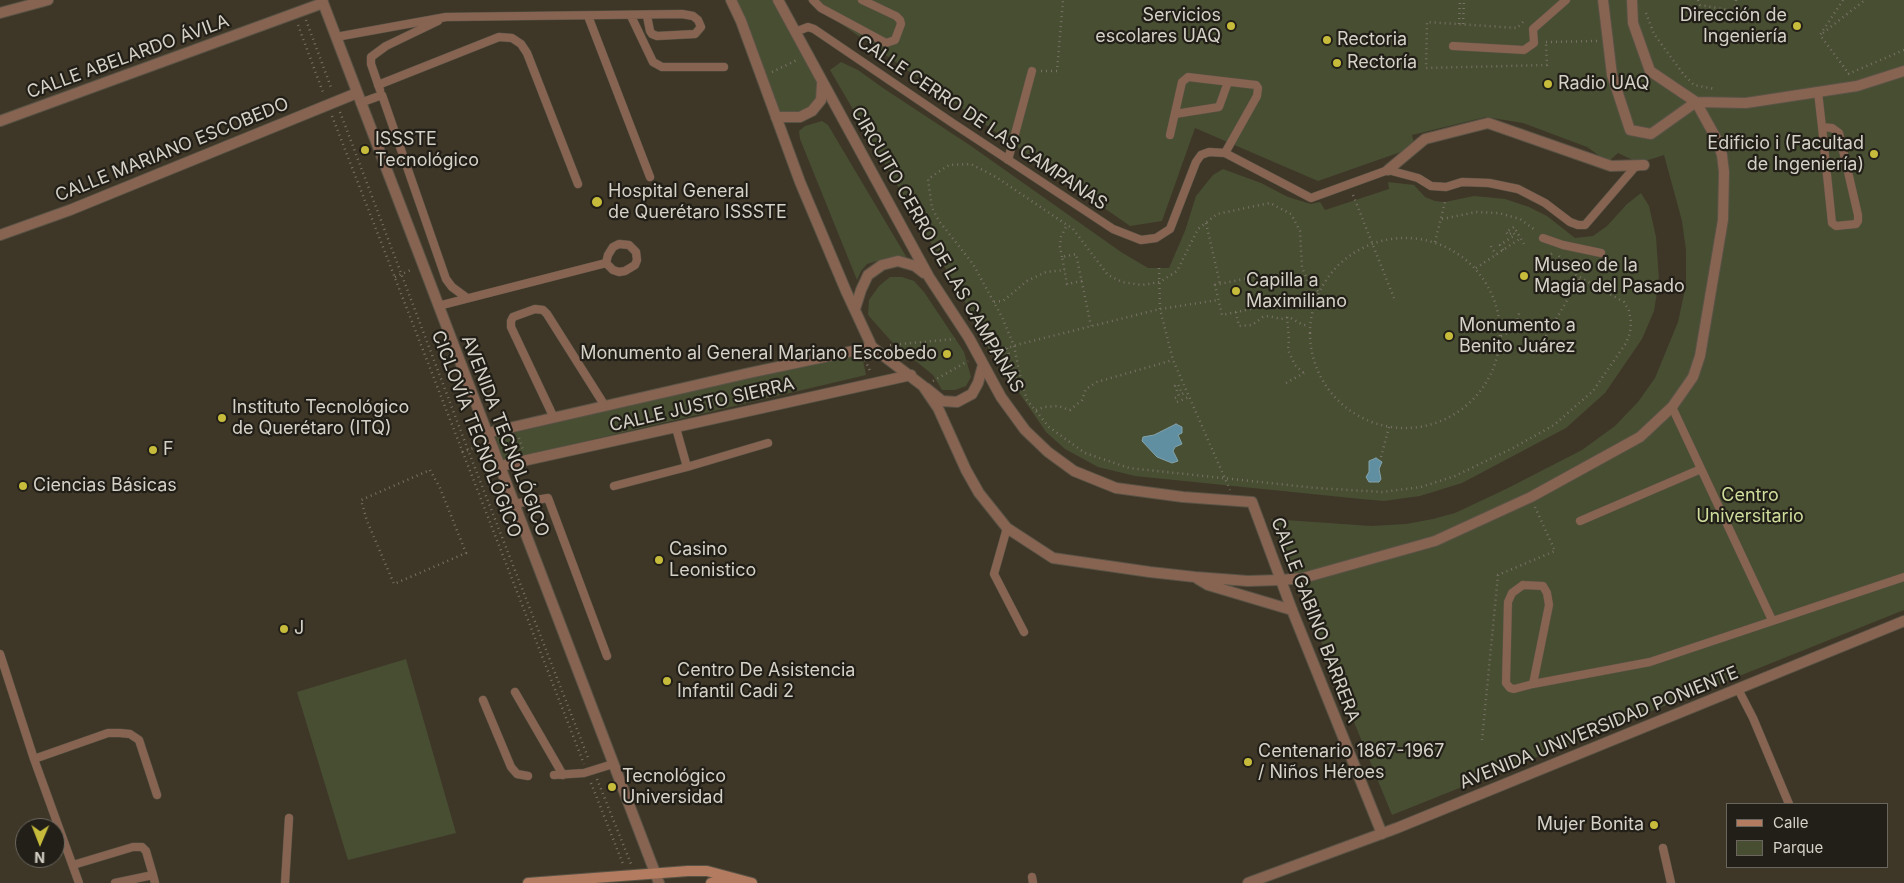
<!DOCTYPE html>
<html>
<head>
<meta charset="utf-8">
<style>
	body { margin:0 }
	#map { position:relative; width:1904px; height:883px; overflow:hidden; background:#3e3728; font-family:Inter,sans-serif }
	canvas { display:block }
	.legend { position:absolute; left:1726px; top:803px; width:162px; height:65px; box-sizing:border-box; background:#221f18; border:1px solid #6a665e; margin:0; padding:6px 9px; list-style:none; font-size:15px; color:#d5d1c7 }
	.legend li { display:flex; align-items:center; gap:10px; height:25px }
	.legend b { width:25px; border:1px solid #6a665e }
	.north { position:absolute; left:15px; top:818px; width:50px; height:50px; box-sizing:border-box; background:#221f18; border:1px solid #6a665e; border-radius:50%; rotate:181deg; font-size:14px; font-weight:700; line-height:20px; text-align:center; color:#d5d1c7 }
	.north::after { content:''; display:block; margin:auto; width:18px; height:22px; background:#c7bb3c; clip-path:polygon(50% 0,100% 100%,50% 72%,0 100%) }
</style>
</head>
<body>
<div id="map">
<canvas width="1904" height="883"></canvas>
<ul class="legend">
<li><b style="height:6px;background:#b37c60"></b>Calle</li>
<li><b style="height:14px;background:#484e32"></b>Parque</li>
</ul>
<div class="north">N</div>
</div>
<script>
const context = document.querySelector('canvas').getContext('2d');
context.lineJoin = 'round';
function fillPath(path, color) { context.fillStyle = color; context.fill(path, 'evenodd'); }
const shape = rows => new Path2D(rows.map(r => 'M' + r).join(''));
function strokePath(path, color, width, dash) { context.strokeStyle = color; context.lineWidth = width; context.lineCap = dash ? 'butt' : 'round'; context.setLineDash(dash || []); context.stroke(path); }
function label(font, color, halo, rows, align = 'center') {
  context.font = font + ' Inter,sans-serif'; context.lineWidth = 4.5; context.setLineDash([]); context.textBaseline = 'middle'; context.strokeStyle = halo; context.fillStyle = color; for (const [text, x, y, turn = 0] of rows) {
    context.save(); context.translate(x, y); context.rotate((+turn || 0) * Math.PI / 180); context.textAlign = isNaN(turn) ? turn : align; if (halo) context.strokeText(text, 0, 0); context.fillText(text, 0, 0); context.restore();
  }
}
const green = shape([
	[731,0,778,0,822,82,812,111,776,117],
	[807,0,1904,0,1904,610,1392,815,1271,519,1371,526,1406,524,1433,519,1455,513,1506,489,1582,450,1615,426,1638,402,1655,378,1678,322,1686,285,1686,250,1682,221,1664,155,1639,163,1618,153,1609,161,1604,159,1587,147,1523,123,1486,117,1412,135,1415,147,1318,181,1195,128,1162,221,1130,226],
	[841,62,858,70,883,88,971,146,1121,252,1148,268,1169,268,1185,231,1196,196,1213,175,1223,169,1261,183,1288,197,1311,204,1320,202,1325,210,1389,189,1388,182,1414,185,1425,197,1435,201,1445,202,1474,196,1505,199,1529,207,1547,216,1575,238,1593,236,1607,226,1627,204,1641,193,1649,206,1656,237,1659,280,1654,311,1642,339,1605,393,1566,428,1462,483,1420,496,1384,501,1361,499,1135,476,1098,467,1065,449,1046,432,985,343,972,315,956,286,830,70],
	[822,121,828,125,907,258,887,258,867,264,861,271,857,280,800,139,799,131,805,126],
	[890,277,902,277,914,281,924,292,964,352,971,377,966,386,955,390,942,390,933,375,891,341,868,315,869,300,879,286],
	[861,351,866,375,502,461,496,437],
	[406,659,456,833,348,860,297,692]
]);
const water = shape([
	[1176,424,1182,427,1182,433,1178,435,1182,444,1175,447,1173,451,1178,461,1172,463,1157,457,1142,441,1143,437,1154,435,1176,424],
	[1376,458,1382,462,1379,469,1381,479,1379,482,1369,482,1366,477,1369,472,1369,461,1376,458]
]);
const path = shape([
	[1698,0,1700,5,1734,11,1736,0],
	[1843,0,1820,35,1849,74],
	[1646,13,1654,34,1684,75,1694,85,1715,89],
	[306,20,332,90],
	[1523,22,1517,28,1427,22,1426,68,1547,65,1546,42],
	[1459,24,1460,0],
	[1463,24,1464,0],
	[298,25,324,95],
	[1823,33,1865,0],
	[1546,42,1597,41],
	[1041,71,1057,71,1063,0],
	[772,72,797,60],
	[1848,74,1904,50],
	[340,112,468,450,589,760],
	[332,116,584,764],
	[1353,195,1394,298],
	[1442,219,1476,212,1499,213,1520,219,1535,230],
	[1206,223,1220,284],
	'1310 333a95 95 0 1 1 190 0a95 95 0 1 1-190 0Z',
	[1435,242,1445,202],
	[1491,246,1496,255],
	[1503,250,1500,245,1515,235,1513,232,1508,235,1506,232,1514,227,1524,244,1526,243],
	[1062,257,1060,247,1061,237,1067,225],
	[1547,257,1554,252],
	[1159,268,1160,309,1173,360,1230,490],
	[1476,268,1521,238],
	[395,277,413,269],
	[1254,277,1260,307,1222,315,1215,285,1254,277],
	[1082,281,1067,284,1062,257,1076,254,1091,326],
	[1318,291,1308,282,1302,267,1300,231,1291,214,1270,203,1217,214,1198,229,1177,271,1160,282,1142,285,1122,282,1108,275,1073,229,996,177,971,164,949,165,928,179,932,208,939,221,973,264,1002,317,1014,346,1021,380,1027,400,1049,427,1085,453,1129,468,1316,488,1382,492,1421,487,1455,476,1513,448,1554,425,1593,391,1626,343,1630,333,1631,322,1629,311,1624,302,1576,275,1559,256],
	[994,302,1003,301,1027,281,1046,272,1065,270],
	[1236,312,1239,326,1252,325,1263,317,1269,316,1281,319,1289,317,1303,325,1309,325],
	[1287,317,1289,339,1288,350,1295,365,1306,375],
	[1501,336,1510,332,1517,323,1519,313],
	[1546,336,1581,277],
	[890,345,955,339],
	[991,353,1020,344,1160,309,1218,300],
	[865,360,871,373],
	[1002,375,1006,374,1012,384,1017,381,1007,348],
	[933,381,968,361],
	[1286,383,1304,373],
	[1175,398,1179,396,1175,386,1178,384,1182,394,1187,392],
	[1177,402,1189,397],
	[1036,410,1044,407,1058,406,1070,410,1082,400,1086,389,1097,382,1173,360],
	[519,438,523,450],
	[462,452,479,446],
	[1381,457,1389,427],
	[430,470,440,488,466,553,394,584,367,521,361,500,430,470],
	[1482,740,1498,575,1555,551,1535,507],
	[597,779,631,864],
	[591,783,623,864]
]);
const service = shape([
	[813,0,821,8,886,43,895,40,901,24,900,20,896,16,862,0],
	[588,16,650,177],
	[631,16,653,62,662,67,724,67],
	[795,32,808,27,814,29,951,122,1113,229,1141,240,1156,238,1170,229,1196,162,1201,155,1209,152,1225,153,1311,198,1388,170,1418,178,1431,186,1446,187,1462,182,1489,183,1518,189,1545,203,1570,222,1578,225,1585,225,1635,167,1639,166],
	[336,37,446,17,682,14,693,16,698,20,701,27,695,34,657,36,652,34,650,31,647,16],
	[1453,46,1524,50,1534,43,1533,29,1566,0],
	[378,85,499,37,512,38,521,44,527,53,578,184],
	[380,90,371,64,371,57,386,46,438,21],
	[1818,92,1822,127],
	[360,103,382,95,446,279,452,287,467,298],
	[1175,114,1219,107,1228,82],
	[1822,127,1832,128,1839,133,1858,215,1858,221,1856,224,1836,226,1832,223,1822,127],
	[1170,135,1182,82,1188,77,1256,85,1258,88,1257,96,1225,153],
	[1008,160,1032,71],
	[1543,238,1563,245,1601,253],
	[438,306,606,263,608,255,613,247,619,244,629,245,636,252,637,260,635,265,625,271,619,272,613,270,606,263],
	[1672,407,1772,620],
	[554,418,511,327,511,321,513,317,535,309,543,310,547,314,605,406],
	[676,428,687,467,768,443],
	[614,486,687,467],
	[514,504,548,498,607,656],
	[1580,521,1701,469],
	[1007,528,994,574,1024,632],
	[1523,585,1543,586,1547,593,1549,605,1533,684,1514,689,1510,688,1506,683,1508,602,1512,593,1523,585],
	[0,654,34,759,79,883],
	[1533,684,1650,662,1904,577],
	[1738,689,1753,718,1789,804],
	[515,692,563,775],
	[483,700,511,767,517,774,528,776],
	[34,759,108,733,120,733,130,734,139,740,157,795],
	[554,775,584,773,613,764],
	[1663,848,1671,883],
	[73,865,133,847,142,847,146,851,153,875],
	[1032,877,1033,883],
	[115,883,153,875,155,883],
	[285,883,289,818]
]);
const pedestrian = shape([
	[1388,170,1425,139,1488,123,1611,166,1644,165]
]);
const minor = shape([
	[778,0,929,277,969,338,1001,397,1025,430,1048,452,1074,471,1116,488,1183,497,1252,502,1292,610],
	[1603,0,1612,75,1630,130,1651,134,1696,102,1746,103,1857,86,1904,71],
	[776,117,800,117,812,111,821,100,822,83],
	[0,121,323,3],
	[0,235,70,210,357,93],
	[855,309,861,290,868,275,882,265,898,261,915,266,924,273],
	[926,388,942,401,957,402,972,394,978,383,983,365],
	[487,433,749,373,872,347],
	[500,466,911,375],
	[1281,580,1303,578,1435,541,1531,497,1640,437,1672,407,1693,377,1700,356,1723,220,1724,172,1722,155,1716,138,1696,102,1650,71,1633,23,1632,0]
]);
const tertiary = shape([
	[322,0,659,883],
	[731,0,741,21,800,182,846,291,872,347,923,386,938,408,966,470,979,493,1007,528,1053,558,1150,572,1195,577,1248,581,1281,580],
	[0,13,48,0],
	[1198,579,1208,585,1292,610,1382,834],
	[1248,883,1397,828,1904,621]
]);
const secondary = shape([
	[528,883,688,871,707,871,752,883],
	[711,883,731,880]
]);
const markers = [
	[1231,26,5,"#c7bb3c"],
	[1797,26,5,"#c7bb3c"],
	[1327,40,5,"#c7bb3c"],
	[1337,63,5,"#c7bb3c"],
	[1548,84,5,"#c7bb3c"],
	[365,150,5,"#c7bb3c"],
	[1874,154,5,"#c7bb3c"],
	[597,202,6,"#c7bb3c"],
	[1524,276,5,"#c7bb3c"],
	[1236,291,5,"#c7bb3c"],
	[1449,336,5,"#c7bb3c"],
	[947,354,5,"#c7bb3c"],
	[222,418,5,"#c7bb3c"],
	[153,450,5,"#c7bb3c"],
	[23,486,5,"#c7bb3c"],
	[659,560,5,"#c7bb3c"],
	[284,629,5,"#c7bb3c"],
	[667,681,5,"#c7bb3c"],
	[1248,762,5,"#c7bb3c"],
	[612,787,5,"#c7bb3c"],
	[1654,825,5,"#c7bb3c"]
];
const poiNames = [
	["Servicios",1221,16,"right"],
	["escolares UAQ",1221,37,"right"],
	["Dirección de",1787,16,"right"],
	["Ingeniería",1787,37,"right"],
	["Rectoria",1337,40],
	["Rectoría",1347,63],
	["Radio UAQ",1558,84],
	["ISSSTE",375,140],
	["Tecnológico",375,161],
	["Edificio i (Facultad",1864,144,"right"],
	["de Ingeniería)",1864,165,"right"],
	["Hospital General",608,192],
	["de Querétaro ISSSTE",608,213],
	["Museo de la",1534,266],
	["Magia del Pasado",1534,287],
	["Capilla a",1246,281],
	["Maximiliano",1246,302],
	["Monumento a",1459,326],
	["Benito Juárez",1459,347],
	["Monumento al General Mariano Escobedo",937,354,"right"],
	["Instituto Tecnológico",232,408],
	["de Querétaro (ITQ)",232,429],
	["F",163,450],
	["Ciencias Básicas",33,486],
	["Casino",669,550],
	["Leonistico",669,571],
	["J",294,629],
	["Centro De Asistencia",677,671],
	["Infantil Cadi 2",677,692],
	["Centenario 1867-1967",1258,752],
	["/ Niños Héroes",1258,773],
	["Tecnológico",622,777],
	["Universidad",622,798],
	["Mujer Bonita",1644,825,"right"]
];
const streetNames = [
	["CALLE ABELARDO ÁVILA",128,57,-20],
	["CALLE CERRO DE LAS CAMPANAS",982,123,34],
	["CALLE MARIANO ESCOBEDO",172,150,-22],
	["CIRCUITO CERRO DE LAS CAMPANAS",937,250,60],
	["CALLE JUSTO SIERRA",702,405,-13],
	["CICLOVÍA TECNOLÓGICO",476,434,69],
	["AVENIDA TECNOLÓGICO",505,436,69],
	["CALLE GABINO BARRERA",1315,620,69],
	["AVENIDA UNIVERSIDAD PONIENTE",1599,728,-22]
];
const parkNames = [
	["Centro",1750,496],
	["Universitario",1750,517]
];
fillPath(green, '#484e32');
fillPath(water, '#608fa1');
strokePath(water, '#83a3ac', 1);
strokePath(service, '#595345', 9);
strokePath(pedestrian, '#595345', 12);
strokePath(minor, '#595345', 12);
strokePath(tertiary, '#595345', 12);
strokePath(secondary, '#595345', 12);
strokePath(path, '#787265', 2.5, [1, 4]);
strokePath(service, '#876452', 8);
strokePath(pedestrian, '#876452', 10);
strokePath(minor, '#876452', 10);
strokePath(tertiary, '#876452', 10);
strokePath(secondary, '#b37c60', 10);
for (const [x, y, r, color] of markers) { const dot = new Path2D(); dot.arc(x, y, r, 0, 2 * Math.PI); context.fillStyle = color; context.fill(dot); strokePath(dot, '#221f18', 2); }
label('18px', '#d5d1c7', '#221f18', poiNames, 'left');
label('18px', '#d5d1c7', '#221f18', streetNames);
label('18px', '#cedd9b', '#221f18', parkNames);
</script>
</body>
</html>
